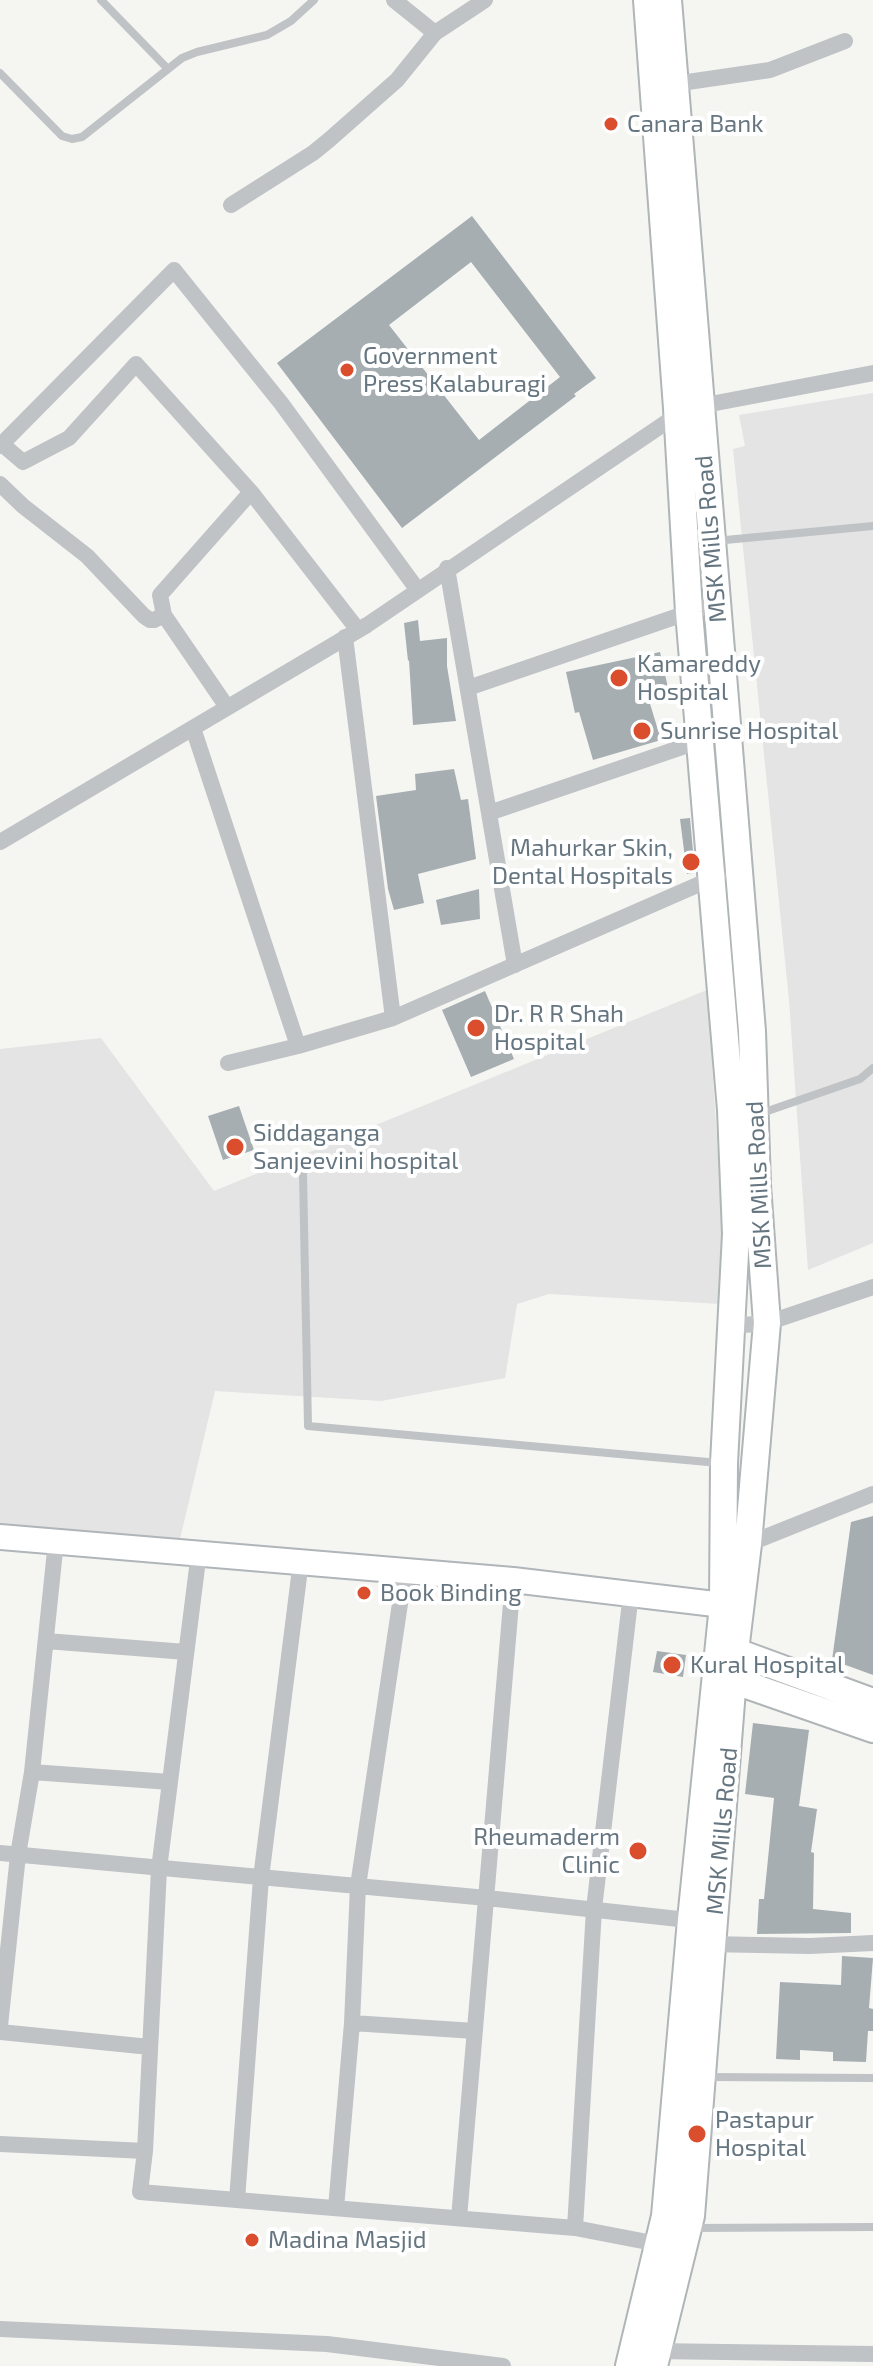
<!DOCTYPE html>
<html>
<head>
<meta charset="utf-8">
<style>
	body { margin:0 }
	canvas { display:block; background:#f5f5f2 }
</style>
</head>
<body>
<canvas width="873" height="2366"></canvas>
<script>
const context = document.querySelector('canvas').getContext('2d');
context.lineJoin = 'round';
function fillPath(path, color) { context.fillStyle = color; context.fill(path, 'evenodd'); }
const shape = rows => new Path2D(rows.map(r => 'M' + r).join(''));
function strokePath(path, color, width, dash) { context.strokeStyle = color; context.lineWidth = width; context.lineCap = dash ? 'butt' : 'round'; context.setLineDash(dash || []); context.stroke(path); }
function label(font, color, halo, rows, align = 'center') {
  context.font = font + ' "Exo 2",sans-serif'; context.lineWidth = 8; context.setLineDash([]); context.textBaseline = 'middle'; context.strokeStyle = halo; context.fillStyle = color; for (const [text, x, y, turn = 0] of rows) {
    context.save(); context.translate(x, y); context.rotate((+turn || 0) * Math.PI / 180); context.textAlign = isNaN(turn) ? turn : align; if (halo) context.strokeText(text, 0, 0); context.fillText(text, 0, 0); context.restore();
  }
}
const built = shape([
	[873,393,873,1243,808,1270,789,1000,733,449,745,446,739,415],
	[707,990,724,1243,721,1304,549,1294,517,1304,505,1378,381,1401,215,1391,180,1539,0,1527,0,1049,101,1038,214,1191]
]);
const building = shape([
	[472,216,596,378,574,394,576,396,402,528,277,363],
	[471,262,560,377,479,440,389,325],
	[418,620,420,641,447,638,447,666,456,721,413,725,409,660,408,661,404,623],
	[660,652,669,692,648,697,661,740,593,760,579,712,575,713,566,672],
	[454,769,461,800,468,799,476,859,418,874,424,903,394,910,388,889,376,796,416,790,415,774],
	[690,818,695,873,687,874,680,819],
	[479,889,480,919,441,925,436,900],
	[485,991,514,1059,471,1077,442,1010],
	[239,1106,254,1150,223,1160,208,1116],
	[873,1516,873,1675,832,1660,851,1522],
	[657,1651,686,1655,683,1677,653,1672],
	[753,1723,809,1730,799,1806,817,1809,811,1852,814,1853,813,1909,851,1913,851,1933,757,1934,759,1899,764,1899,774,1798,745,1794],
	[842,1956,873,1958,869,2008,873,2009,873,2031,868,2031,866,2062,833,2061,833,2052,800,2050,800,2060,776,2059,780,1982,841,1985]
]);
const lane = shape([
	[101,0,167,68],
	[0,73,62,136,72,139,82,137,182,58,197,52,267,35,291,21,314,0],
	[715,541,873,526],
	[759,1114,860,1079,873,1068],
	[303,1174,308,1426,719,1463],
	[706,2077,873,2078],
	[694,2228,873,2227]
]);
const street = shape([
	[394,0,435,33,485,0],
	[674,84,770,70,845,41],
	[231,205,313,153,329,140,397,80,435,33],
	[2,444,23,462,69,438,136,364,251,492,358,630],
	[0,446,174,270,281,403,417,589],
	[0,484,23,506,87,556,144,616,150,620,154,620,164,615],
	[447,568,515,965],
	[345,637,393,1018],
	[468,688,716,603],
	[227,707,164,615,160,595,251,492],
	[193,728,298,1046],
	[489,813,700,741],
	[0,842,367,625,677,415,700,406,873,373],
	[228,1063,298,1046,393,1018,718,876],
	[732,1326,767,1323,873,1287],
	[748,1544,873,1494],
	[46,1641,186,1652],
	[32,1772,170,1782],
	[0,1853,487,1898,697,1921],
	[707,1944,810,1946,873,1943],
	[352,2023,475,2031],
	[0,2026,18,1855,32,1772,56,1541],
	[0,2032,150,2047],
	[0,2144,145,2151,159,1869,199,1552],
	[145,2151,140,2192,575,2228,658,2244],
	[237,2200,261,1878,301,1561],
	[336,2208,352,2023,358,1886,405,1570],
	[459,2218,513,1580],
	[575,2228,594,1909,631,1593],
	[0,2329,327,2344,503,2366],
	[651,2351,873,2354]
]);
const secondary = shape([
	[0,1537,513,1580,723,1605,741,1604]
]);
const primary = shape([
	[723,1647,873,1702],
	[721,1676,873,1729],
	[629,2366,665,2216,691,1920,723,1605,724,1463,736,1234,731,1110,689,612,677,408,647,0],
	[654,2366,691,2216,735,1651,748,1544,767,1323,757,1185,752,1031,668,0]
]);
const markers = [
	[611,124,8,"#da4e2d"],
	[347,370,8,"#da4e2d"],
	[619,678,10,"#da4e2d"],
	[642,731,10,"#da4e2d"],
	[691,862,10,"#da4e2d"],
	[476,1028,10,"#da4e2d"],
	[235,1147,10,"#da4e2d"],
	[364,1593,8,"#da4e2d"],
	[672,1665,10,"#da4e2d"],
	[638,1851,10,"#da4e2d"],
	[697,2134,10,"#da4e2d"],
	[252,2240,8,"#da4e2d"]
];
const poiNames = [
	["Canara Bank",627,124],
	["Government",363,356],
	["Press Kalaburagi",363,384],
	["Kamareddy",637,664],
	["Hospital",637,692],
	["Sunrise Hospital",660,731],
	["Mahurkar Skin,",673,848,"right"],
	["Dental Hospitals",673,876,"right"],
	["Dr. R R Shah",494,1014],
	["Hospital",494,1042],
	["Siddaganga",253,1133],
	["Sanjeevini hospital",253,1161],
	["Book Binding",380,1593],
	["Kural Hospital",690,1665],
	["Rheumaderm",620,1837,"right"],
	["Clinic",620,1865,"right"],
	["Pastapur",715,2120],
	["Hospital",715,2148],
	["Madina Masjid",268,2240]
];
const streetNames = [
	["MSK Mills Road",711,539,-95],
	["MSK Mills Road",759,1185,-93],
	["MSK Mills Road",722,1831,-85]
];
fillPath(built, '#e3e4e3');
fillPath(building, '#a6aeb2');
strokePath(secondary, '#afb5b9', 28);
strokePath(primary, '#b0b5b8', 30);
strokePath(lane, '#bfc3c6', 8);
strokePath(street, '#bfc3c6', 16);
strokePath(secondary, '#fff', 24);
strokePath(primary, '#fff', 26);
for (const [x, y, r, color] of markers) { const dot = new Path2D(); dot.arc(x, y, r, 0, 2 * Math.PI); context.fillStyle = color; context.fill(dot); strokePath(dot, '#fff', 3); }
label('24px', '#667681', '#fff', poiNames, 'left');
label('24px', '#667681', '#fff', streetNames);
</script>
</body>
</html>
